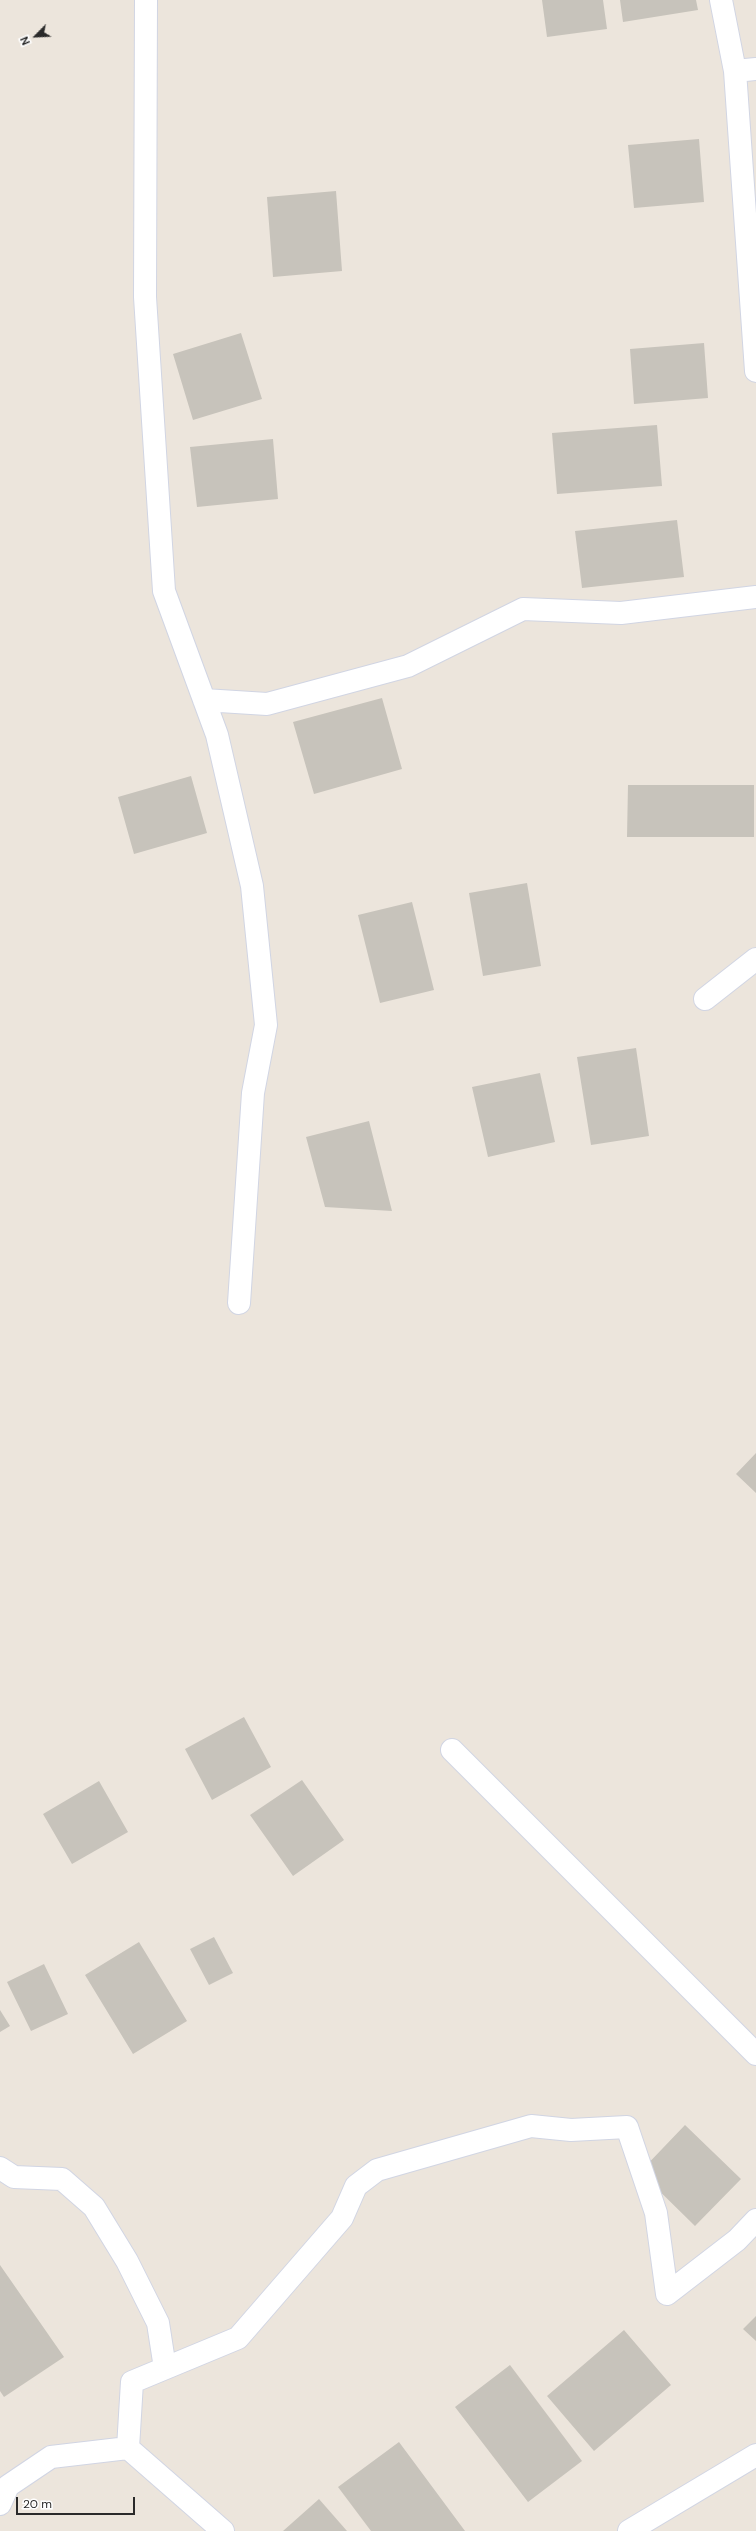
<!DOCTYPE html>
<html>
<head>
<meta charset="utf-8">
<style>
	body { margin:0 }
	#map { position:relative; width:756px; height:2531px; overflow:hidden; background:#ece5dc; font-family:"DM Sans",sans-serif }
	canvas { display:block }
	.north { position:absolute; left:16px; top:16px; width:40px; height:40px; -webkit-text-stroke:3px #fff; paint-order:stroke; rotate:246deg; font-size:11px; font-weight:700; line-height:16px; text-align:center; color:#2a2a2a }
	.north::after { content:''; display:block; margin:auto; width:14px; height:18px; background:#2a2a2a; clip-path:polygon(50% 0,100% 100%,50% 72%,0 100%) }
	.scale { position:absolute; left:16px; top:2497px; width:119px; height:18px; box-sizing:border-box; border:2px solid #2a2a2a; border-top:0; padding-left:5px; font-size:12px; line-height:14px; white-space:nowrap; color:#2a2a2a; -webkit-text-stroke:3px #fff; paint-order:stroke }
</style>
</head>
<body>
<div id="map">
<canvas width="756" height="2531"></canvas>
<div class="north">N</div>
<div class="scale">20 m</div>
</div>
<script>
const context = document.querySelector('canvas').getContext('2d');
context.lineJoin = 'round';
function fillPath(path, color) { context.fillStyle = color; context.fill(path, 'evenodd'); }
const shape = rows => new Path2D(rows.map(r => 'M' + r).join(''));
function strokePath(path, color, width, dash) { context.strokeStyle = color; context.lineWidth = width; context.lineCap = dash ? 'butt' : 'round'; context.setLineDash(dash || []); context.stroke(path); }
const building = shape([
	[542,0,603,0,607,29,547,37],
	[620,0,696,0,698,10,623,22],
	[699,139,704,202,634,208,628,145],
	[336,191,342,271,273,277,267,197],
	[241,333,262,399,193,420,173,354],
	[704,343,708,398,634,404,630,349],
	[657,425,662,486,557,494,552,433],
	[273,439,278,499,197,507,190,447],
	[677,520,684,577,582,588,575,531],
	[382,698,402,769,314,794,293,722],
	[191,776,207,833,134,854,118,797],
	[628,785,754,785,754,837,627,837],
	[527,883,541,966,483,976,469,893],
	[412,902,434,990,380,1003,358,915],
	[636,1048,649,1136,591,1145,577,1057],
	[540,1073,555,1142,488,1157,472,1087],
	[369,1121,392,1211,325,1207,306,1137],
	[756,1453,756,1493,736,1474],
	[244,1717,271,1767,212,1800,185,1749],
	[302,1780,344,1840,293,1876,250,1815],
	[99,1781,128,1832,72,1864,43,1814],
	[214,1937,233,1973,209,1985,190,1949],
	[139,1942,187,2021,133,2054,85,1975],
	[44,1964,68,2014,31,2031,7,1982],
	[0,2010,10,2026,0,2032],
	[685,2125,741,2179,695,2226,640,2172],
	[0,2265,64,2357,4,2397,0,2391],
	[756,2316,756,2341,743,2329],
	[624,2330,671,2385,594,2451,547,2396],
	[510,2365,582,2461,528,2502,455,2407],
	[399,2442,465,2531,371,2531,338,2487],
	[319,2499,347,2531,283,2531]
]);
const minor = shape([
	[146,0,145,297,164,591,217,735,252,886,266,1025,253,1093,239,1303],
	[721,0,735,71,756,371],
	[735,71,756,69],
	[204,700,267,704,408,666,523,609,621,613,756,597],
	[705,999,756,959],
	[452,1750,756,2054],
	[0,2168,14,2177,62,2179,94,2207,127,2261,158,2323,165,2368],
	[128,2448,132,2382,238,2338,342,2218,356,2186,377,2170,531,2126,571,2130,627,2127,656,2213,667,2294,737,2240,756,2220],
	[0,2504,8,2486,51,2457,128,2448,223,2531],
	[629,2531,756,2455]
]);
fillPath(building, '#c7c3bb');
strokePath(minor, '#d1d5e3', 24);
strokePath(minor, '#fff', 22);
</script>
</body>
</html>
